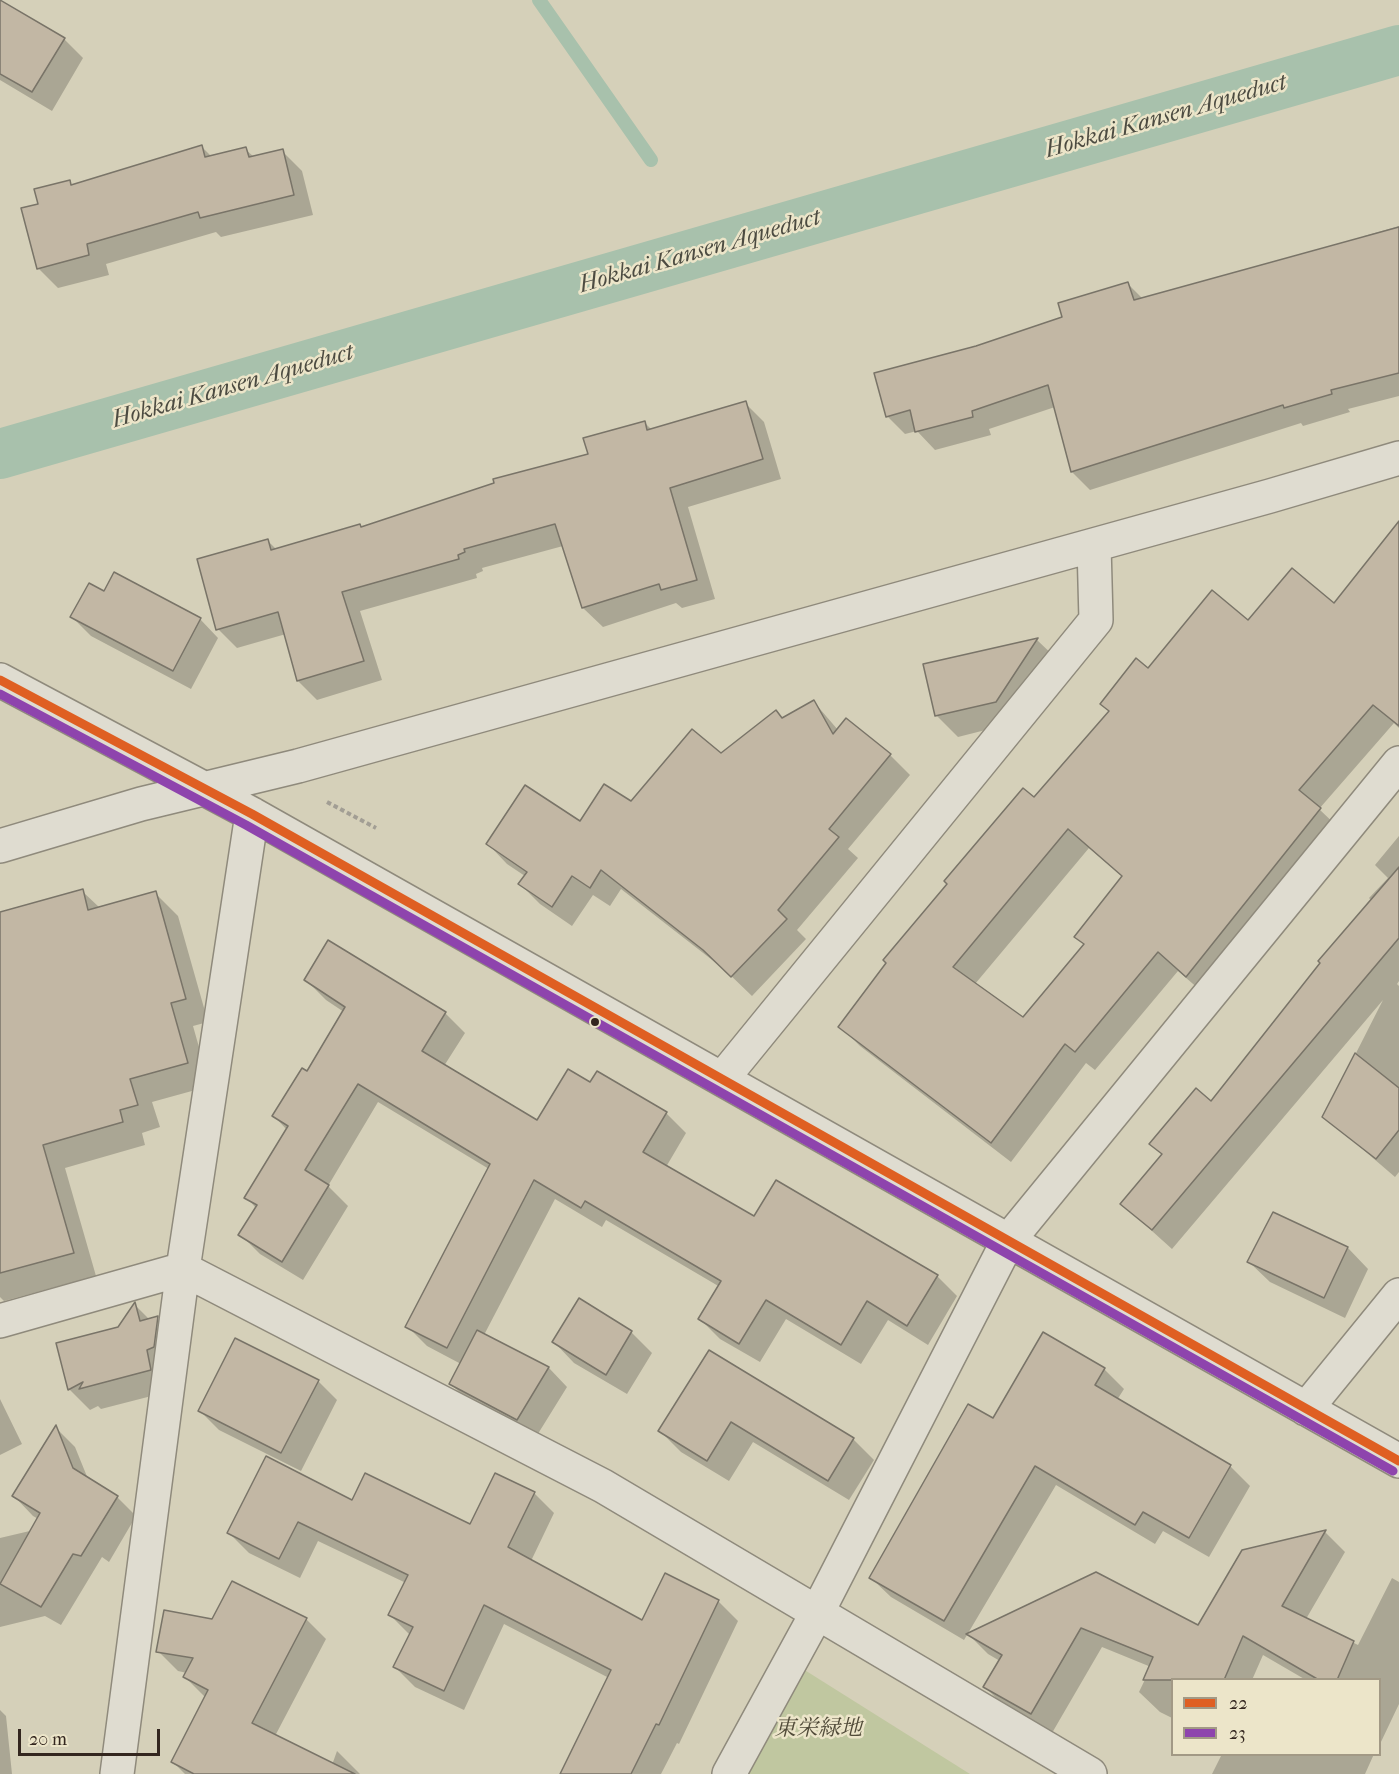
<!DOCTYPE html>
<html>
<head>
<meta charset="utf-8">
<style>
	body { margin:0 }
	#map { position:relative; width:1399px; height:1774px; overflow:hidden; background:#d5d0b9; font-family:"IM FELL French Canon",serif }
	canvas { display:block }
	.legend { position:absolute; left:1171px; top:1678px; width:210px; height:78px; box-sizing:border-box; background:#ece5c9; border:2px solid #a29985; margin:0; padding:8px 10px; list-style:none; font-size:18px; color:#33261f }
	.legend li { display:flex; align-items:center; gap:12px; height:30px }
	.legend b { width:30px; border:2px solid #a29985 }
	.scale { position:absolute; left:18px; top:1729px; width:142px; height:27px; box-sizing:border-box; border:3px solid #33261f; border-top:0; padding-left:8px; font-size:18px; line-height:21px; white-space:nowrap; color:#33261f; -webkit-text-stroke:4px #ece5c9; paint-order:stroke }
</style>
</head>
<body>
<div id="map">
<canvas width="1399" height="1774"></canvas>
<ul class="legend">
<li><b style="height:8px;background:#df5f22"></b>22</li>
<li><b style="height:8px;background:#8e44ad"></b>23</li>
</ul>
<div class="scale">20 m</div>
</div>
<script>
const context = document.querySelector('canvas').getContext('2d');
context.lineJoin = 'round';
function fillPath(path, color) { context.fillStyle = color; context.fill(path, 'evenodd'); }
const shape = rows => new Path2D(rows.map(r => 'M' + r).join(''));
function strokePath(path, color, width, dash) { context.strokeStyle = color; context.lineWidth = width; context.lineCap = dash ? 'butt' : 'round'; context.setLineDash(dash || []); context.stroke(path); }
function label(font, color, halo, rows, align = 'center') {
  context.font = font + ' "IM FELL French Canon","Noto Serif JP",serif'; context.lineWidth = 5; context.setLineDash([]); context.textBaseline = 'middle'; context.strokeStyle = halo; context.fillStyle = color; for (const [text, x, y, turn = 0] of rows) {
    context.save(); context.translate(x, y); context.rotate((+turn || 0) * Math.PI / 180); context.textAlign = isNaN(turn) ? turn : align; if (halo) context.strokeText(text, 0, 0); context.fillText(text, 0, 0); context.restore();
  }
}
const green = shape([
	[803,1669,970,1774,741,1774]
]);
const shadow = shape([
	[0,0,64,39,83,58,52,111,0,80],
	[202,147,212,157,245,149,254,157,282,151,302,171,313,215,221,237,216,232,106,264,109,275,58,288,38,268,40,205,69,182,74,186],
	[1399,226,1399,396,1348,409,1350,412,1303,426,1301,423,1090,490,1072,472,1055,407,989,429,991,435,935,450,917,431,905,434,887,416,977,348,1064,318,1128,284,1143,299,1365,238,1364,236],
	[745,403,764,422,781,479,688,507,715,599,682,608,676,603,603,627,583,608,563,546,482,568,483,571,476,574,477,578,360,611,382,680,317,700,298,681,286,634,237,648,218,629,267,540,277,550,362,528,589,455,645,423,652,430],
	[1399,545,1399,728,1394,723,1319,809,1340,829,1207,996,1178,971,1095,1070,1086,1063,1011,1162,860,1046,840,1026,1110,712,1102,704,1148,670,1248,622,1334,605],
	[1089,848,1123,877,1076,937,1085,945,1024,1019,975,984],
	[105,593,200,619,218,638,191,689,91,636,72,617],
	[1037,640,1058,660,1017,722,958,737,937,716,925,665],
	[814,702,838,730,890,755,910,775,848,849,858,858,797,930,806,939,752,996,725,970,621,889,610,906,593,895,572,926,540,904,520,884,525,876,507,864,488,844,580,823,631,803],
	[1399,836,1399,981,1397,984,1399,986,1399,1172,1395,1177,1324,1116,1383,1000,1172,1249,1122,1204,1163,1155,1151,1144,1211,1103,1372,901,1369,898,1388,878,1375,865],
	[82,891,100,908,155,893,178,916,208,1022,193,1026,210,1086,152,1102,160,1127,142,1133,145,1145,65,1168,96,1276,4,1301,0,1297,0,914],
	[306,980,445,1013,465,1033,444,1066,537,1122,591,1084,666,1113,686,1133,666,1167,755,1218,937,1276,957,1296,928,1345,888,1320,861,1364,786,1319,760,1362,720,1339,700,1319,720,1287,606,1220,602,1227,555,1199,484,1335,549,1368,567,1387,536,1437,469,1402,451,1384,461,1364,427,1346,407,1326,489,1169,378,1102,328,1186,348,1206,303,1280,260,1254,240,1234,256,1208,246,1197,287,1130,274,1116,308,1073,344,1012,326,1000],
	[1274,1214,1348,1248,1368,1269,1345,1318,1270,1282,1249,1262],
	[579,1300,631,1332,652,1353,627,1394,574,1363,554,1342],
	[135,1305,150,1320,157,1318,178,1339,171,1391,101,1409,98,1406,90,1410,69,1389],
	[709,1352,853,1439,874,1460,849,1500,753,1442,729,1481,681,1452,660,1431],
	[1104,1369,1124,1389,1117,1400,1230,1466,1250,1486,1209,1557,1163,1531,1155,1544,1056,1485,964,1640,891,1597,870,1577,993,1420],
	[318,1381,337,1400,301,1471,219,1430,200,1411],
	[0,1399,22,1444,0,1455],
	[56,1428,75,1447,88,1479,117,1497,136,1516,109,1562,102,1557,61,1625,45,1616,0,1627,0,1538,51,1526,33,1516,14,1496],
	[534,1493,554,1513,531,1561,642,1622,718,1601,738,1621,679,1744,677,1743,661,1774,562,1774,609,1678,504,1624,464,1710,415,1687,395,1667,410,1635,390,1615,406,1583,318,1541,300,1578,249,1553,229,1533,353,1502,471,1526],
	[1325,1532,1345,1552,1306,1619,1358,1645,1392,1578,1399,1582,1399,1704,1380,1744,1380,1680,1306,1680,1263,1655,1252,1680,1172,1680,1172,1718,1160,1712,1139,1692,1151,1667,1102,1647,1052,1733,1005,1707,985,1687,1000,1661,988,1654,968,1634,1096,1574,1199,1627,1243,1551],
	[306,1619,326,1639,275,1736,332,1765,337,1751,360,1774,185,1774,173,1762,206,1698,185,1677,187,1673,178,1671,158,1651,213,1621],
	[0,1710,6,1716,12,1774,0,1774],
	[1222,1754,1374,1754,1365,1774,1212,1774]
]);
const stream = shape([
	[539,0,651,160]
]);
const canal = shape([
	[0,454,1399,50]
]);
const building = shape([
	[0,0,65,38,32,92,0,74,0,0],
	[202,145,205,157,246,147,249,157,283,149,294,195,200,218,198,212,87,244,89,255,37,269,21,208,38,204,34,189,70,180,71,185,202,145],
	[1399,227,1399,373,1331,390,1332,394,1284,408,1283,405,1071,472,1048,385,972,411,973,417,915,432,910,410,886,417,874,373,976,346,1062,317,1058,303,1128,282,1134,300,1399,227],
	[746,401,763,459,670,488,697,580,661,590,659,584,582,608,555,524,464,549,465,552,458,555,459,559,342,592,364,661,297,681,278,612,216,630,197,559,268,539,271,550,360,524,361,527,494,483,493,479,588,454,583,438,645,421,647,430,746,401],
	[1399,521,1399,726,1373,705,1299,790,1321,808,1186,977,1158,952,1075,1052,1065,1044,991,1143,838,1027,886,963,883,960,947,884,944,881,1023,788,1034,797,1109,711,1100,704,1136,658,1148,668,1212,590,1248,620,1292,568,1334,603,1399,521],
	[1068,829,1122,876,1074,937,1084,944,1023,1017,953,967,1068,829],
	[114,572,201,618,173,671,70,617,89,583,104,591,114,572],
	[1038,638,996,702,935,716,923,664,1038,638],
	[814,700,833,734,846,718,891,754,829,829,839,837,778,910,787,919,731,977,703,950,601,870,590,888,572,876,552,907,518,884,527,872,486,844,525,785,580,821,604,784,631,801,692,729,721,753,776,710,782,718,814,700],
	[1399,867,1399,938,1152,1230,1120,1204,1162,1154,1149,1144,1196,1088,1211,1101,1320,963,1318,961,1399,867],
	[83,889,88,910,156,891,186,999,171,1003,188,1063,130,1079,138,1105,120,1110,123,1122,43,1145,74,1253,0,1273,0,912,83,889],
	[328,940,446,1012,422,1051,537,1120,568,1069,590,1082,597,1071,667,1112,643,1152,754,1216,776,1180,938,1275,907,1326,867,1301,841,1345,766,1300,739,1344,698,1319,721,1281,585,1201,581,1208,534,1180,447,1348,405,1327,490,1164,358,1084,305,1170,329,1185,282,1262,238,1235,257,1205,244,1198,288,1126,272,1116,302,1068,307,1071,345,1007,304,980,328,940],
	[1355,1053,1399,1088,1399,1130,1376,1159,1322,1117,1355,1053],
	[1273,1212,1348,1247,1324,1298,1247,1262,1273,1212],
	[579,1298,632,1331,606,1375,552,1342,579,1298],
	[135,1302,140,1321,158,1316,154,1347,147,1350,151,1370,79,1389,83,1382,68,1390,56,1343,118,1327,135,1302],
	[477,1330,549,1367,517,1420,449,1384,477,1330],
	[1043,1332,1105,1368,1095,1385,1231,1465,1189,1538,1143,1512,1135,1525,1035,1466,944,1621,869,1578,968,1404,993,1418,1043,1332],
	[235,1338,319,1380,281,1453,198,1411,235,1338],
	[709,1350,854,1438,828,1481,731,1422,707,1461,658,1431,709,1350],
	[56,1425,73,1468,118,1496,81,1556,73,1554,41,1607,0,1584,40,1513,12,1496,56,1425],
	[266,1456,352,1500,365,1473,470,1524,495,1473,535,1492,508,1547,642,1620,665,1573,719,1600,659,1725,656,1724,631,1774,560,1774,611,1670,484,1605,444,1691,393,1667,413,1627,388,1615,408,1575,298,1522,279,1559,227,1533,266,1456],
	[1326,1530,1282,1606,1354,1641,1337,1680,1319,1680,1243,1636,1224,1680,1143,1680,1153,1657,1081,1628,1031,1714,983,1687,1002,1655,966,1634,1096,1572,1198,1625,1242,1550,1326,1530],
	[232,1581,307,1618,252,1723,355,1774,194,1774,171,1762,208,1690,183,1677,193,1658,156,1652,164,1610,212,1619,232,1581]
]);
const path = shape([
	[327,802,376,828]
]);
const minor = shape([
	[0,680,252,814,1399,1461],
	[0,846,141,804,298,766,1270,496,1399,458],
	[722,1079,1096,620,1094,545],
	[0,1321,183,1269,603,1486,1090,1774],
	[1306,1409,1399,1295],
	[117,1774,183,1269,252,814],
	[729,1774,817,1613,1008,1241,1399,763]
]);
const bus1 = shape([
	[0,680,252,814,1399,1461]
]);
const bus2 = shape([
	[0,694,246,825,1393,1471]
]);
const markers = [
	[595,1022,5,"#33261f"]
];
const parkNames = [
	["東栄緑地",818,1730]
];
const waterNames = [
	["Hokkai Kansen Aqueduct",1166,117,-16],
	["Hokkai Kansen Aqueduct",700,252,-16],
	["Hokkai Kansen Aqueduct",233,387,-16]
];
fillPath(green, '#c0c7a0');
fillPath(shadow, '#0003');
strokePath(stream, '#a8c1ac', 14);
strokePath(canal, '#a8c1ac', 50);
fillPath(building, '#c2b7a4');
strokePath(building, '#797468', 1.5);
strokePath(minor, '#8f8a7c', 36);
strokePath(path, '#a29e94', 4, [4.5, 3]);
strokePath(minor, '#dfdcd0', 33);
strokePath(bus1, '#df5f22', 9);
strokePath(bus2, '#8e44ad', 9);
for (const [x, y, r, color] of markers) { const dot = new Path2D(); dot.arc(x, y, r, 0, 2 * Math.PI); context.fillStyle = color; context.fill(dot); strokePath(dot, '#ece5c9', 2); }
label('italic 22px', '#524c3a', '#ece5c9', parkNames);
label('italic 24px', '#4c4b41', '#ece5c9', waterNames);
</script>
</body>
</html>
